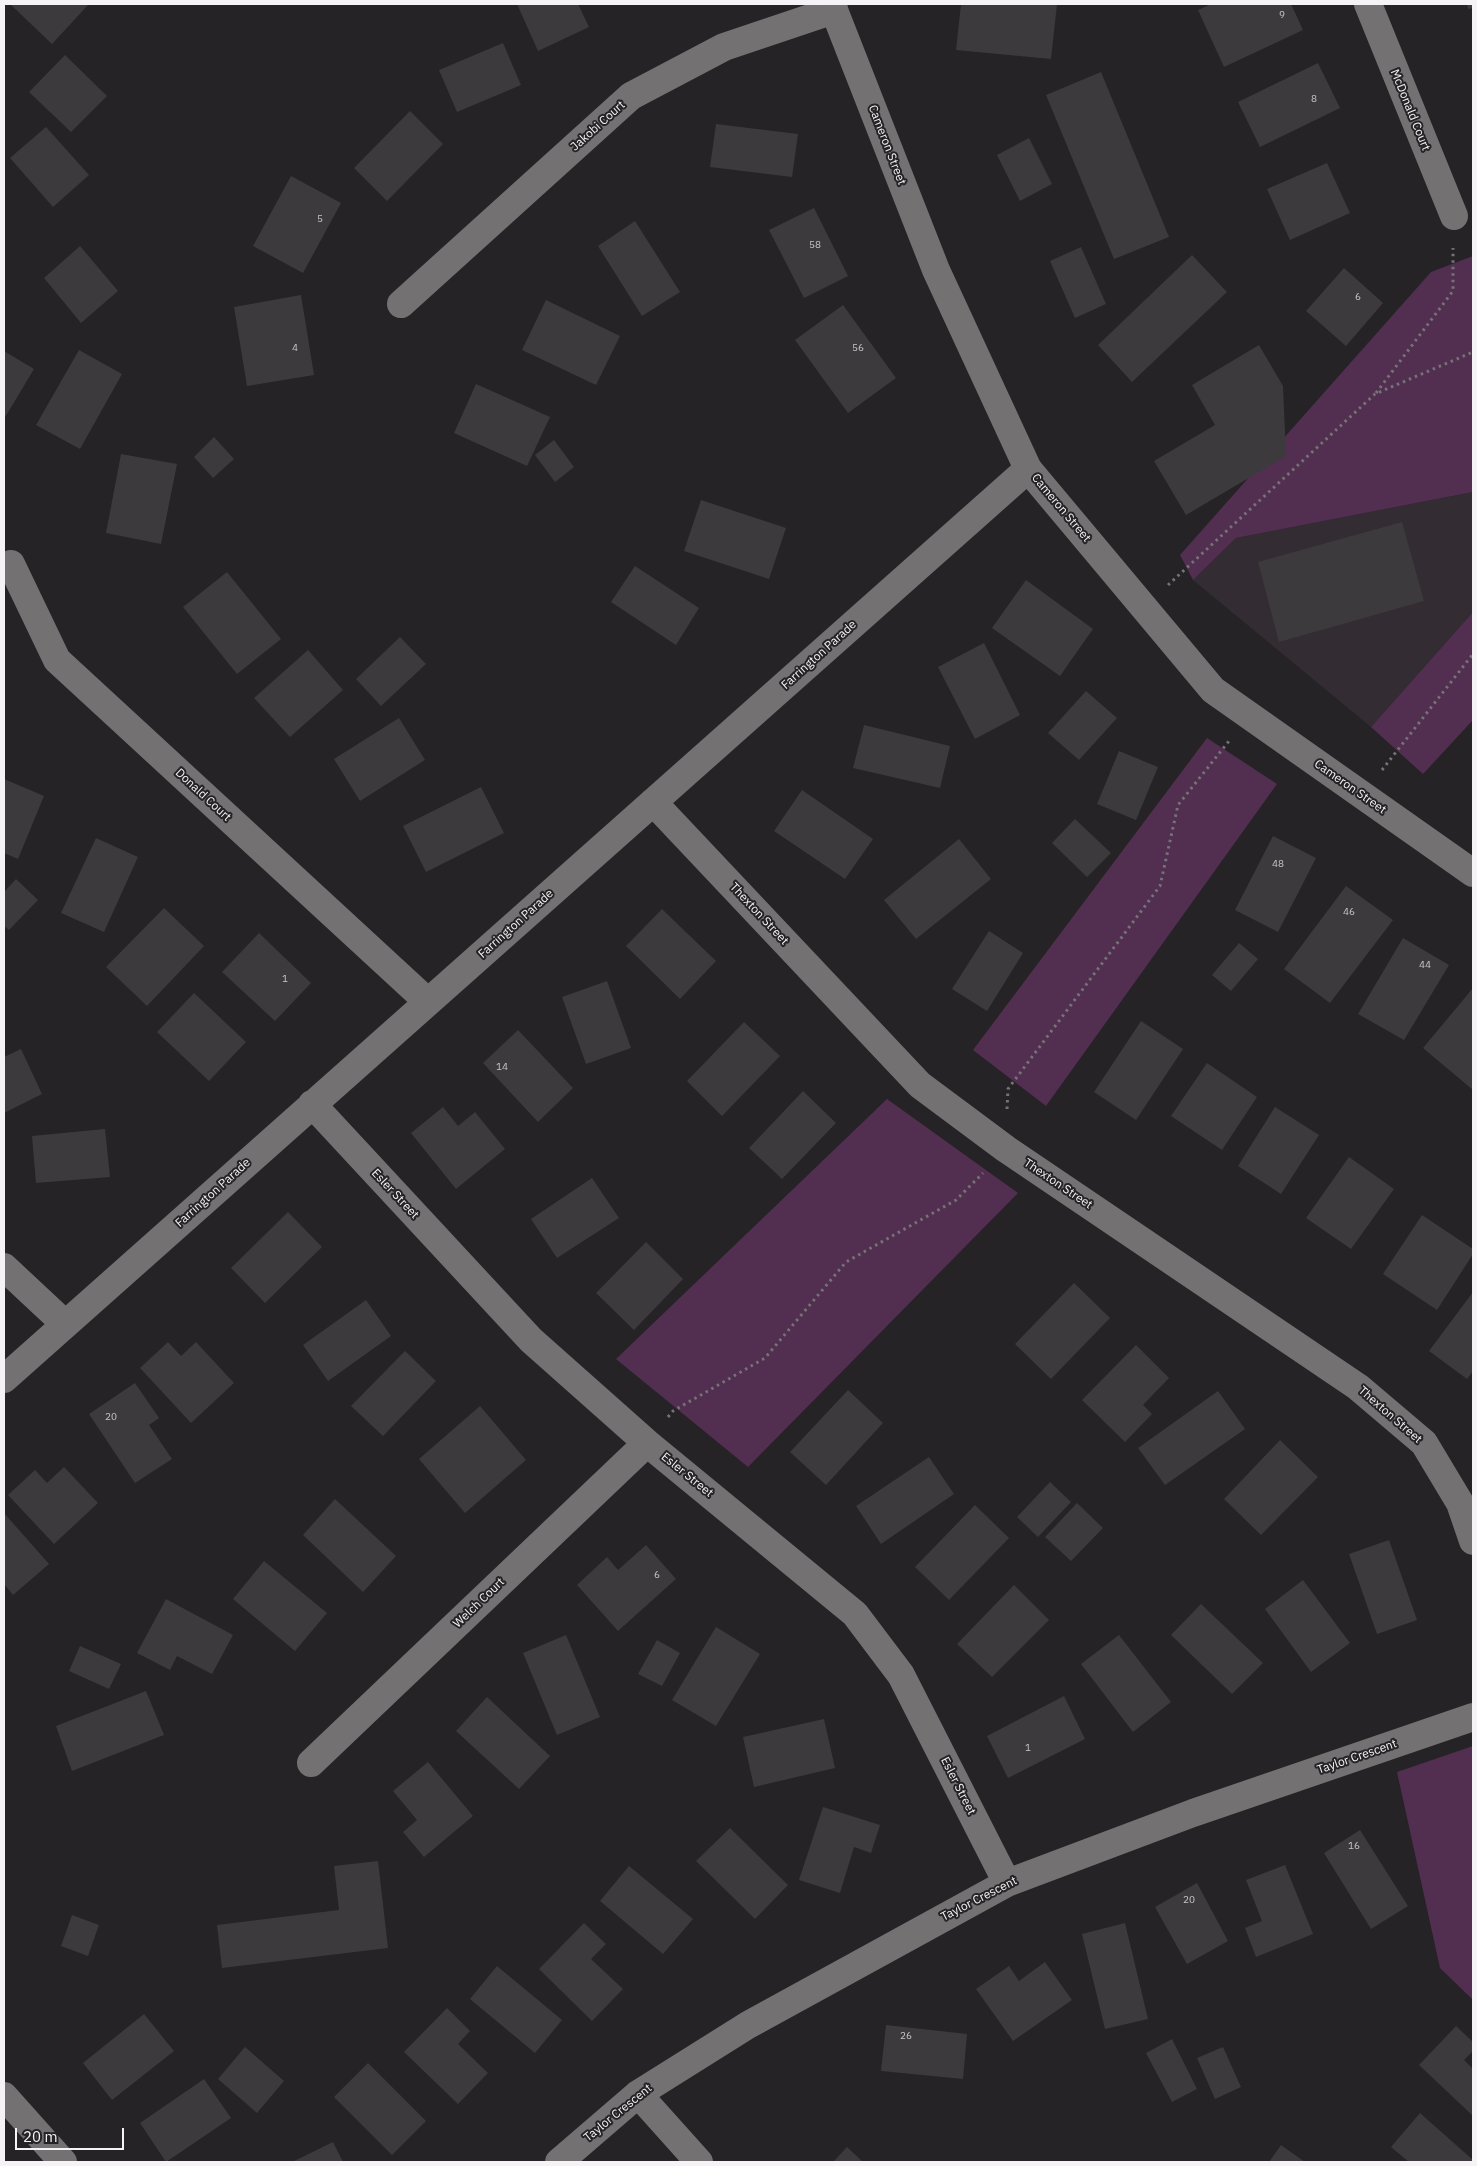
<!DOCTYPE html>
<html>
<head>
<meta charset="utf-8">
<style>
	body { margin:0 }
	#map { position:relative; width:1477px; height:2166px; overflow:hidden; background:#252325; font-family:"IBM Plex Sans",sans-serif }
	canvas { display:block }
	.frame { position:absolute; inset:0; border:5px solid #f5f3f5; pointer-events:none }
	.scale { position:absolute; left:15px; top:2128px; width:109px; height:22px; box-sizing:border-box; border:2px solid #f5f3f5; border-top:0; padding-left:6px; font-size:15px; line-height:18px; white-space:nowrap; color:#f5f3f5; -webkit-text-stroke:4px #252325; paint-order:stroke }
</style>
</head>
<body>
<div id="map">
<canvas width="1477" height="2166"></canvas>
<div class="frame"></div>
<div class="scale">20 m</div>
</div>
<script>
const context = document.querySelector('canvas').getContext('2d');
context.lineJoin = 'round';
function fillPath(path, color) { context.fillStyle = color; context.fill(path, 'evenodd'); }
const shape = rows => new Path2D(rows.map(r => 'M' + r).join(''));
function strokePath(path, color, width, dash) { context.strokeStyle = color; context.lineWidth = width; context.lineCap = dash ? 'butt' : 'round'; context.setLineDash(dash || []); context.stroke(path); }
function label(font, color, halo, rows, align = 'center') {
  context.font = font + ' "IBM Plex Sans",sans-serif'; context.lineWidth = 4; context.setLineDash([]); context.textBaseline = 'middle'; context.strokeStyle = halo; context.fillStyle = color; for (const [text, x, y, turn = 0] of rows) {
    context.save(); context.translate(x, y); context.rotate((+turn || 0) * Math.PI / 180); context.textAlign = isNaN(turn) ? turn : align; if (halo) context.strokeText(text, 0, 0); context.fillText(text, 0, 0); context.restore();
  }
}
const built = shape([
	[1473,492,1473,612,1371,727,1193,580,1236,538]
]);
const green = shape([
	[1473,256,1473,492,1236,538,1193,580,1180,555,1431,272],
	[1473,612,1473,720,1423,774,1371,727],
	[1207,738,1277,784,1046,1106,973,1050],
	[887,1099,1018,1193,748,1467,616,1359],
	[1473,1746,1473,2000,1440,1968,1397,1772]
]);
const building = shape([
	[10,4,89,4,52,44],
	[517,4,578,4,589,27,538,51],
	[961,4,1057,4,1051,59,956,50],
	[1211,4,1291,4,1303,30,1224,67,1198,10],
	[1467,4,1473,4,1473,8,1468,9],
	[503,43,521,85,457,112,439,70],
	[65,55,107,96,71,132,29,92],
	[1318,63,1340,108,1260,147,1238,102],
	[1101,72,1169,237,1114,259,1046,95],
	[410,111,443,144,387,201,354,168],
	[716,124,798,134,792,177,710,167],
	[46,127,89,175,53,207,10,158],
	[1029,138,1052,184,1020,201,997,155],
	[1327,163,1350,213,1290,240,1267,189],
	[291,176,341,203,303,273,253,246],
	[814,208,848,276,804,298,769,230],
	[635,221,680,292,642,316,598,246],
	[80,246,118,291,81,323,44,278],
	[1081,247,1106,304,1075,318,1050,261],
	[1192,255,1227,292,1132,382,1098,345],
	[1344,268,1383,303,1346,346,1306,311],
	[301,295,314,375,247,386,234,307],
	[546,300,620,336,596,385,522,350],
	[843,305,896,378,848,413,795,340],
	[1259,345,1283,386,1286,456,1186,515,1154,461,1215,425,1192,385],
	[79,350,122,374,80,449,36,425],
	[4,351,34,369,4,419],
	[476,384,550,417,527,466,454,433],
	[214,437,234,459,213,478,194,457],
	[554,440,574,467,555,482,535,455],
	[121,454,177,464,161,544,106,533],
	[701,500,786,528,769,579,684,551],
	[1402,522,1424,601,1279,642,1258,562],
	[635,566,699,608,676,645,611,602],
	[227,572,281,639,237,674,183,607],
	[1026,580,1093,629,1060,676,992,628],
	[400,637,426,664,381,706,356,679],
	[984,643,1020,715,975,739,938,667],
	[308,650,343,690,290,737,254,698],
	[1086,691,1117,718,1079,760,1048,733],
	[399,718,425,760,360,801,334,759],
	[864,725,950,746,940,788,853,768],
	[1119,751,1158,767,1136,820,1097,804],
	[4,779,44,796,18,859,4,853],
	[481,787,504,833,426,872,403,826],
	[802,790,873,839,845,879,774,831],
	[1075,819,1111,853,1087,877,1052,843],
	[1273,836,1316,858,1278,932,1235,910],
	[96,838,138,857,104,932,61,913],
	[959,839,991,879,916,939,884,900],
	[16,879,38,900,9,930,4,926,4,892],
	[1346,886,1393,920,1330,1003,1284,969],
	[164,908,204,946,147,1006,106,967],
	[662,909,716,961,680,999,626,946],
	[989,931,1023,953,987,1011,952,989],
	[259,933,311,983,275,1021,222,972],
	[1403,938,1449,965,1404,1040,1358,1014],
	[1239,943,1258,959,1231,991,1212,975],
	[607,981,631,1048,586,1064,562,997],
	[1473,988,1473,1090,1423,1048],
	[194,993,246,1042,209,1081,157,1032],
	[1141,1021,1183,1049,1136,1120,1094,1092],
	[744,1022,780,1056,722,1116,687,1081],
	[518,1030,573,1088,538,1122,483,1063],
	[21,1049,42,1094,4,1113,4,1057],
	[1207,1063,1257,1097,1222,1150,1171,1116],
	[803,1091,836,1123,782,1179,749,1148],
	[443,1107,458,1126,475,1112,505,1149,456,1189,411,1133],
	[1275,1107,1319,1135,1281,1194,1238,1166],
	[105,1129,110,1177,36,1183,32,1136],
	[1349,1157,1394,1189,1351,1249,1306,1218],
	[592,1178,619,1218,557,1258,531,1219],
	[288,1212,322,1247,265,1303,231,1268],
	[1422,1215,1473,1249,1473,1254,1437,1310,1383,1274],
	[646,1242,683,1279,634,1330,596,1293],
	[1074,1283,1110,1318,1051,1379,1015,1344],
	[1473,1292,1473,1371,1467,1379,1429,1351],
	[366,1300,391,1336,328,1381,303,1345],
	[168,1342,181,1356,196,1342,234,1383,191,1423,140,1368],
	[1136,1345,1169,1378,1143,1405,1152,1414,1125,1442,1082,1400],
	[405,1351,436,1381,383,1436,351,1406],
	[135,1383,159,1418,149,1425,172,1459,135,1483,89,1414],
	[848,1390,883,1423,826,1485,790,1452],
	[1218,1391,1245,1429,1165,1485,1138,1448],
	[480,1406,526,1460,465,1513,419,1459],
	[1280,1440,1318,1477,1261,1535,1224,1499],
	[929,1457,954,1494,881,1544,856,1506],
	[64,1467,98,1503,54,1544,8,1495,35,1470,47,1483],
	[1050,1482,1071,1502,1038,1537,1017,1517],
	[335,1499,396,1556,363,1592,303,1535],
	[1077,1503,1103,1528,1071,1561,1045,1537],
	[975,1505,1009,1538,949,1600,915,1567],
	[4,1513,49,1564,13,1595,4,1584],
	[1389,1540,1417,1620,1377,1634,1349,1554],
	[646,1545,676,1579,618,1631,577,1585,607,1557,618,1570],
	[264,1561,327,1613,295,1651,233,1599],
	[1303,1580,1350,1643,1311,1672,1265,1609],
	[1014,1585,1049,1620,992,1677,957,1644],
	[166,1599,233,1635,212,1674,177,1656,170,1670,137,1653],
	[1201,1604,1263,1663,1232,1694,1171,1635],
	[716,1627,760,1654,716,1726,672,1700],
	[566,1635,600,1717,557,1735,523,1653],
	[1119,1635,1171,1702,1133,1732,1081,1664],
	[657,1640,680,1653,662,1686,638,1674],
	[80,1646,121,1664,109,1689,69,1671],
	[146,1691,164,1735,72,1771,56,1726],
	[1064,1696,1085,1739,1008,1778,987,1736],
	[487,1697,550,1756,519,1789,456,1731],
	[824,1719,835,1768,754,1787,743,1737],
	[428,1762,473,1816,424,1857,403,1832,417,1820,393,1791],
	[823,1807,880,1825,871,1853,854,1847,840,1893,799,1880],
	[730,1828,788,1885,755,1919,696,1861],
	[1360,1830,1408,1906,1371,1929,1324,1853],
	[378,1861,388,1948,222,1968,217,1925,339,1910,334,1866],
	[1285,1865,1313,1934,1256,1957,1245,1928,1262,1921,1246,1880],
	[629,1866,693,1919,663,1954,600,1901],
	[1197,1883,1228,1941,1187,1964,1155,1907],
	[72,1915,99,1925,88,1956,61,1946],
	[584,1923,606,1944,591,1959,623,1989,592,2021,539,1969],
	[1125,1923,1148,2019,1105,2029,1082,1934],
	[1045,1962,1072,2000,1013,2041,976,1989,1009,1966,1019,1981],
	[497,1966,562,2020,535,2053,470,1999],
	[447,2008,470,2031,458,2044,488,2073,458,2104,404,2052],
	[144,2014,174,2051,112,2100,83,2063],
	[886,2025,967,2034,963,2079,881,2071],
	[1456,2026,1473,2042,1473,2051,1464,2060,1473,2069,1472,2115,1419,2065],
	[1172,2039,1197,2089,1172,2102,1146,2053],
	[245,2047,284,2081,257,2113,218,2079],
	[1223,2047,1241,2087,1215,2099,1197,2058],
	[368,2063,426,2121,392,2155,334,2097],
	[204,2079,231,2118,166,2162,140,2123],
	[1420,2113,1473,2160,1473,2162,1409,2162,1391,2147],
	[333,2142,343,2162,292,2162],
	[1281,2145,1305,2162,1269,2162],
	[847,2147,863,2162,833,2162]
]);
const path = shape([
	[1376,393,1453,291,1453,248],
	[1168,585,1375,394,1473,352],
	[1382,770,1473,654],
	[1007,1109,1008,1089,1160,886,1178,805,1229,741],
	[668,1417,673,1411,765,1358,846,1262,956,1200,983,1173]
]);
const minor = shape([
	[1368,4,1454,216],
	[401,304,631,96,724,47,834,10],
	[11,564,57,660,428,1002],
	[653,802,920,1085,1006,1149,1358,1387,1424,1443,1460,1503,1473,1541],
	[312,1104,531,1340,647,1443,855,1614,901,1675,1007,1883],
	[4,1267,65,1324],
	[4,1379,1028,469],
	[311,1763,647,1443],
	[638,2094,699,2162],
	[4,2096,63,2162],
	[559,2162,638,2094,748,2025,1007,1883,1193,1813,1473,1717]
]);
const tertiary = shape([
	[833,4,834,10,936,270,1028,469,1213,690,1473,873]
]);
const numberNames = [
	["9",1282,15],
	["8",1314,99],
	["5",320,219],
	["58",815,245],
	["6",1358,297],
	["4",295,348],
	["56",858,348],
	["48",1278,864],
	["46",1349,912],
	["44",1425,965],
	["1",285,979],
	["14",502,1067],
	["20",111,1417],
	["6",657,1575],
	["1",1028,1748],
	["16",1354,1846],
	["20",1189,1900],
	["26",906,2036]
];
const streetNames = [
	["McDonald Court",1410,110,68],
	["Jakobi Court",598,126,-42],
	["Cameron Street",887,145,69],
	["Cameron Street",1061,508,50],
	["Farrington Parade",819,655,-42],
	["Cameron Street",1350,787,35],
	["Donald Court",203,795,43],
	["Thexton Street",759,914,47],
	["Farrington Parade",516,924,-42],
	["Thexton Street",1058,1184,34],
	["Farrington Parade",213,1193,-42],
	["Esler Street",395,1194,47],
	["Thexton Street",1390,1415,41],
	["Esler Street",687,1475,39],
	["Welch Court",479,1603,-44],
	["Taylor Crescent",1357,1757,-19],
	["Esler Street",958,1786,63],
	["Taylor Crescent",979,1899,-27],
	["Taylor Crescent",618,2113,-39]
];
fillPath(built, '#332c32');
fillPath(green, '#522e51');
fillPath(building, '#3d3a3d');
strokePath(path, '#757375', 3, [2.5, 4]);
strokePath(minor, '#747173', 28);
strokePath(tertiary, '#747173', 28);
label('10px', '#c7c5c7', null, numberNames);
label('12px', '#f5f3f5', '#252325', streetNames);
</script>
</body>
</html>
